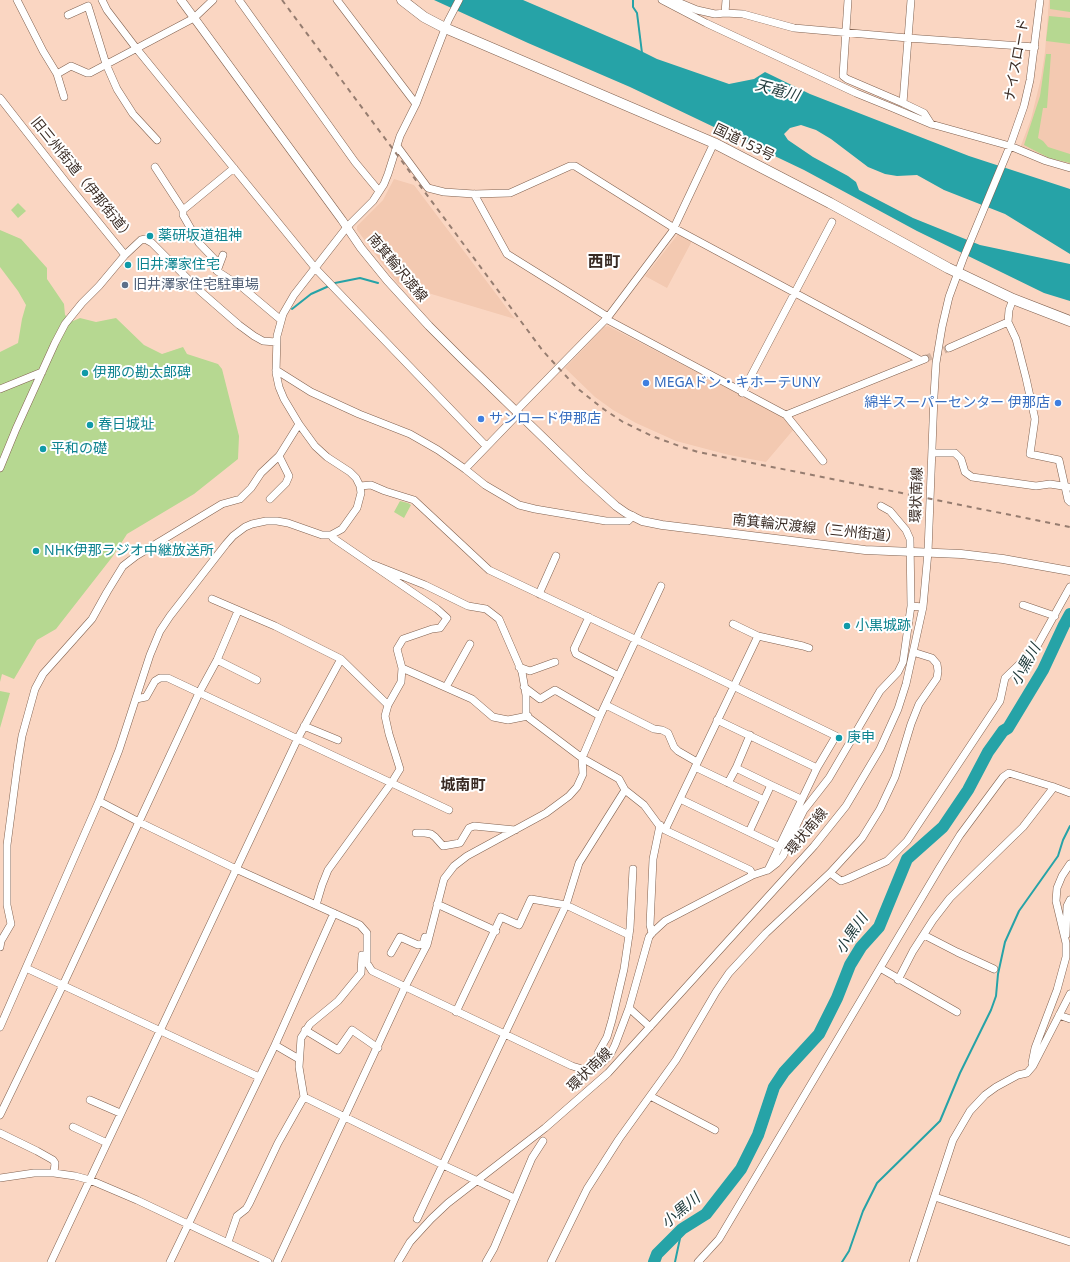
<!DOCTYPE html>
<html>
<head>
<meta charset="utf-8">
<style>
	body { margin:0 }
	canvas { display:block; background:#fad6c2 }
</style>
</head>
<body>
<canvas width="1070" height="1262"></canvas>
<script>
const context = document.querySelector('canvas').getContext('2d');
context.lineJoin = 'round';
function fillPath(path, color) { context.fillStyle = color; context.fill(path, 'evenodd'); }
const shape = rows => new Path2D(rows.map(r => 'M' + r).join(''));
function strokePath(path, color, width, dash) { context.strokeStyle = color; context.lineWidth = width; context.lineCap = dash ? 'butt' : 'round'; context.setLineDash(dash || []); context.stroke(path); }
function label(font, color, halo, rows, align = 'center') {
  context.font = font + ' "Noto Sans","Noto Sans JP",sans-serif'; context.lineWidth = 4; context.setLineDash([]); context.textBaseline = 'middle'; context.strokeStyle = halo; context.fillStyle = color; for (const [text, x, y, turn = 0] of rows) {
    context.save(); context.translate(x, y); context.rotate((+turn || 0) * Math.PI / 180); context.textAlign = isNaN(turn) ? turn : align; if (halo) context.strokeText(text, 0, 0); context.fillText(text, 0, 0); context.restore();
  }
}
const built = shape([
	[1049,0,1070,0,1070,165,1047,159,1020,148,1031,119,1041,78,1045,52],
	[394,179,414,185,515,319,398,284,394,279,357,230,357,226,383,200],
	[679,233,692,241,667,288,645,276],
	[608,326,785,418,794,429,766,462,729,455,676,441,636,423,613,410,595,397,565,368,604,327]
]);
const green = shape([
	[1050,0,1070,0,1070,12,1050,9],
	[1049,16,1070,18,1070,44,1046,41],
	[1046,54,1051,54,1047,108,1043,108,1038,138,1043,141,1048,147,1070,154,1070,163,1049,158,1024,145,1040,96],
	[18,203,26,211,18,218,11,210],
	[0,230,21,239,47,268,47,279,64,304,65,315,73,321,80,318,96,322,116,318,144,345,162,354,183,347,187,354,218,364,222,369,239,436,238,459,194,494,127,534,113,556,56,629,37,640,14,679,2,674,0,682,0,352,18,343,22,319,26,305,18,291,0,267],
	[400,501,408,503,411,505,404,518,394,512],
	[0,691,10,693,0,728]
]);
const water = shape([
	[434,0,523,0,635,48,657,59,729,84,754,79,765,72,810,94,969,156,1070,189,1070,254,1005,214,944,190,917,175,897,176,885,174,868,167,831,139,816,130,801,125,790,128,784,134,788,140,813,157,848,176,856,182,859,190,913,218,980,245,1070,264,1070,301,1044,293,917,231,804,170,630,87,528,43]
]);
const stream = shape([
	[633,0,633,7,637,13,642,53],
	[335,283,360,278,378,283],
	[292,309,311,294,329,286],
	[675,1262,682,1229],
	[842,1262,849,1251,863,1211,877,1183,940,1121,960,1073,991,1010,996,996,998,974,1005,942,1019,911,1058,856,1063,840,1070,826]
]);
const river = shape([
	[654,1262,657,1254,682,1229,706,1214,741,1169,758,1135,774,1087,784,1072,819,1034,837,998,850,965,861,947,879,927,907,859,943,827,968,790,988,752,1003,731,1008,728,1043,670,1064,625,1070,614]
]);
const minorTunnel = shape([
	[925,359,949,348]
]);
const minor = shape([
	[17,0,43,51,57,74,71,66,87,73,90,73,194,18,213,0],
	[102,0,107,10,136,48,316,269,486,446],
	[239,0,355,162,379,191],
	[337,0,416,104],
	[662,0,706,23,856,93,893,108,931,124,1010,146,1046,161,1070,168],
	[673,0,697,10,715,14,725,13,743,14,794,28,908,38,1035,47],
	[848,0,843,76,847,79,903,103],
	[911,0,903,103,924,113,931,124],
	[725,13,726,0],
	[68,15,88,6,106,64,117,89,133,114,157,140],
	[57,74,64,97],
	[0,98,65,181,125,255],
	[397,146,428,188,444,192,474,194,510,193,570,166,575,166,674,228,920,360],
	[155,167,183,210,183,215,199,243,219,264],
	[474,194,507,254,608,317],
	[183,210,234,168],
	[223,255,217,271,243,288,281,320],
	[606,319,786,415,823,461],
	[1008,322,1016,339,1026,378,1035,419,1030,454,1059,460,1068,500,1070,502],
	[949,348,1008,322,1009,310,1013,299],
	[276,370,311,392,359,414,410,434,438,450,465,469,485,485,519,505,535,509,606,521,628,521,633,516],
	[0,389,42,372],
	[742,393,832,222],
	[517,410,608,317,672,232,714,143],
	[786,415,925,359],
	[932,453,955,453,961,459,965,472,972,477,1036,486,1050,484,1069,487],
	[0,468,16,429,55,343,65,324,82,303,99,286,125,255,141,240,145,239,152,243,200,291,239,325,254,336,263,341,276,342],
	[465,469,519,413],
	[360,486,371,485,385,491,414,500,489,570,700,670,836,736,817,768,768,870],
	[270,499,286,483,289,476,279,456],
	[881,506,890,511,906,530,910,539,911,606,923,607],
	[372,564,425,585,468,606,486,609,499,619,522,672,526,695,526,714,529,718,582,758,619,779,625,790,644,805,658,824,665,830,750,870,753,875],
	[539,594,556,556],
	[212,599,275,626,341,659,388,705],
	[1023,605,1055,616],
	[589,617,574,649,576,654,619,676],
	[733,624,758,636],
	[217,660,257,680],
	[519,667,530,671,555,662],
	[402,668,472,699,493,717,508,720,528,716],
	[446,687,470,644],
	[524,687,540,699,555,690,600,716],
	[136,699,146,697,155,681,160,678,168,678,449,810],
	[606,705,654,729,662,730,668,733,674,747,678,751,697,762],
	[717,720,817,768],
	[304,726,338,740],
	[750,735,736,768,771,785],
	[695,767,764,800,771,785,801,799],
	[728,783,736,768],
	[680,799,778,846],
	[99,801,139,822,236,869,360,925,367,933,367,963,372,971,572,1066,589,1071,600,1065,610,1055,615,1045,629,1008],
	[665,830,758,636,803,646,809,648],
	[749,832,764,800],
	[416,833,425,833,431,834,435,837,443,846,460,843,469,828,474,826,515,830],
	[830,873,841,881,847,879,887,861,907,841,1000,701,1005,678,1036,648,1070,587],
	[437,904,496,931],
	[316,905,322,885,328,870,392,782,400,769,389,734,385,716,388,705,401,682,402,668,397,649,403,639,432,629,440,628,447,618,437,609,333,538,331,535],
	[652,933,650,925,653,859,660,825],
	[924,935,957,952,994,969],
	[1066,935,1067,906,1070,900],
	[0,947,1,941,11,924,7,905,7,845,18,761,22,736,35,689,43,674,92,619,107,592,123,566,136,556,222,504,240,499,251,488,261,473,279,456,299,424],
	[391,953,400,937,418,945,423,944,425,937],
	[26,968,259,1077],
	[880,968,957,1012],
	[898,980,913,951,933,920,950,898,1023,827,1054,787],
	[456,1012,501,917,519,925,531,899,566,905,629,935],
	[1059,1015,1070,1019],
	[0,1027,99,801,119,750,150,655,160,631,170,616,226,544,233,536,245,527,252,524,266,521,277,521,288,523,322,535,331,535,342,529,357,508,361,493,360,486,356,478,350,472,327,457,315,446,299,424,284,399,279,387,276,373,277,336,283,314,294,295,347,227,373,201,384,184,388,174,400,136,416,104,448,21,459,0],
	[650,1027,629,1008,649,937,652,933,665,921,753,875,768,870,777,863,783,856,797,824,804,810,829,778,880,691,898,672,903,662,911,606],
	[305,1030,338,1050,352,1030,378,1048],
	[275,1045,299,1059],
	[602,1063,599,1058,598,1053,607,1037,612,1020,624,969,630,928,633,869],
	[1032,1063,1035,1048,1057,990,1066,957,1066,943,1056,901,1057,888,1062,876,1070,864],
	[650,1096,715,1130],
	[304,1097,443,1165,514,1198],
	[90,1100,120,1113],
	[0,1115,63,985,199,693,217,660,238,611],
	[73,1127,107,1143],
	[0,1133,37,1151,53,1160,55,1163,54,1173],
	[0,1178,34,1173,54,1173,75,1176,90,1180,137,1200,268,1262],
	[935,1197,1070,1242],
	[417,1219,566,905,579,863,625,790],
	[228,1242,237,1216,246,1209,249,1204,278,1143,304,1097,299,1067,301,1038,310,1024,338,1001,361,973,362,955],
	[51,1262,298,738,341,659],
	[170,1262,275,1045,334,913],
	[277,1262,405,987,427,945,444,879,454,866,467,856,546,813,569,796,577,787,583,774,582,758,600,716,661,586],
	[398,1262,410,1242,431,1219,448,1203,545,1128,608,1073,814,846,846,806,880,749,898,709,906,684,923,607,928,552,934,396,936,363,942,327,949,297,963,259,1010,146,1024,106,1030,80,1040,0],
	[486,1262,494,1248,532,1158,543,1141],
	[551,1262,587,1189,619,1139,676,1060,716,992,729,973,766,933,830,873,862,838,880,809,895,777,911,724,919,704,937,678,938,671,937,664,932,658,913,652],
	[698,1262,719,1239,940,867,960,835,1003,777,1009,773,1054,787,1070,793],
	[913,1262,953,1140,970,1111,985,1095,996,1087,1018,1075,1027,1073,1033,1066,1070,994]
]);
const major = shape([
	[181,0,342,220,361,248,387,280,429,326,461,358,583,476,616,506,626,513,642,521,662,525,865,550,961,554,1003,559,1070,571]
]);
const highway = shape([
	[402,0,424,17,445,28,714,143,830,203,948,268,1013,299,1070,321]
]);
const rail = shape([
	[282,0,543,351,577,388,602,408,623,422,652,436,682,447,698,452,1070,527]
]);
const markers = [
	[150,236,4,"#0f9aa8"],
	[128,265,4,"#0f9aa8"],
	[125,285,4,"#5c6f8a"],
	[85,373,4,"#0f9aa8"],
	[646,383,4,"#3f7fe0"],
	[1058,403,4,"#3f7fe0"],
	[481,419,4,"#3f7fe0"],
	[90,425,4,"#0f9aa8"],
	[43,449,4,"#0f9aa8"],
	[36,551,4,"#0f9aa8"],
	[847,626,4,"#0f9aa8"],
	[839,738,4,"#0f9aa8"]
];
const streetNames = [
	["ナイスロード",1017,60,-80],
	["国道153号",744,143,26],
	["旧三州街道（伊那街道）",82,179,51],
	["南箕輪沢渡線",397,268,50],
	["環状南線",917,495,-88],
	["南箕輪沢渡線（三州街道）",816,529,6],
	["環状南線",807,832,-50],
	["環状南線",590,1070,-44]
];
const cultureNames = [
	["薬研坂道祖神",158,236],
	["旧井澤家住宅",136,265],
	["伊那の勘太郎碑",93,373],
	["春日城址",98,425],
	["平和の礎",51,449],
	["NHK伊那ラジオ中継放送所",44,551],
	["小黒城跡",855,626],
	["庚申",847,738]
];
const serviceNames = [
	["旧井澤家住宅駐車場",133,285]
];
const shopNames = [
	["MEGAドン・キホーテUNY",654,383],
	["綿半スーパーセンター 伊那店",1050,403,"right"],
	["サンロード伊那店",489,419]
];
const waterNames = [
	["天竜川",777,91,15],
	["小黒川",1026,665,-61],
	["小黒川",852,934,-56],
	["小黒川",681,1211,-40]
];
const neighbourhoodNames = [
	["城南町",463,786]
];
const quarterNames = [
	["西町",604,262]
];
fillPath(built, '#f3c9b1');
fillPath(green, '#b6d891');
fillPath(water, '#26a3a7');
strokePath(stream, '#26a3a7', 2);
strokePath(river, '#26a3a7', 12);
strokePath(minorTunnel, '#d3b4a2', 7, [7, 3.5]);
strokePath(minor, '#80614f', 8);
strokePath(major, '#80614f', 9);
strokePath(highway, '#80614f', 11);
strokePath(minor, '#fff', 7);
strokePath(major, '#fff', 8);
strokePath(highway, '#fff', 10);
strokePath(rail, '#967d70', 2, [5, 5]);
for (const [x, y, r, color] of markers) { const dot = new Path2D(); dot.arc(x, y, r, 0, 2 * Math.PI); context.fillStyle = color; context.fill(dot); strokePath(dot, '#fff', 1.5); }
label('14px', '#392b24', '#fff', streetNames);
label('14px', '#0d838f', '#fff', cultureNames, 'left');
label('14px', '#4e5e75', '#fff', serviceNames, 'left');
label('14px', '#366cbe', '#fff', shopNames, 'left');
label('italic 15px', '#203a3b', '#fff', waterNames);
label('bold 15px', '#392b24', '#fff', neighbourhoodNames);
label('bold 16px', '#392b24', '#fff', quarterNames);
</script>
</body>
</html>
